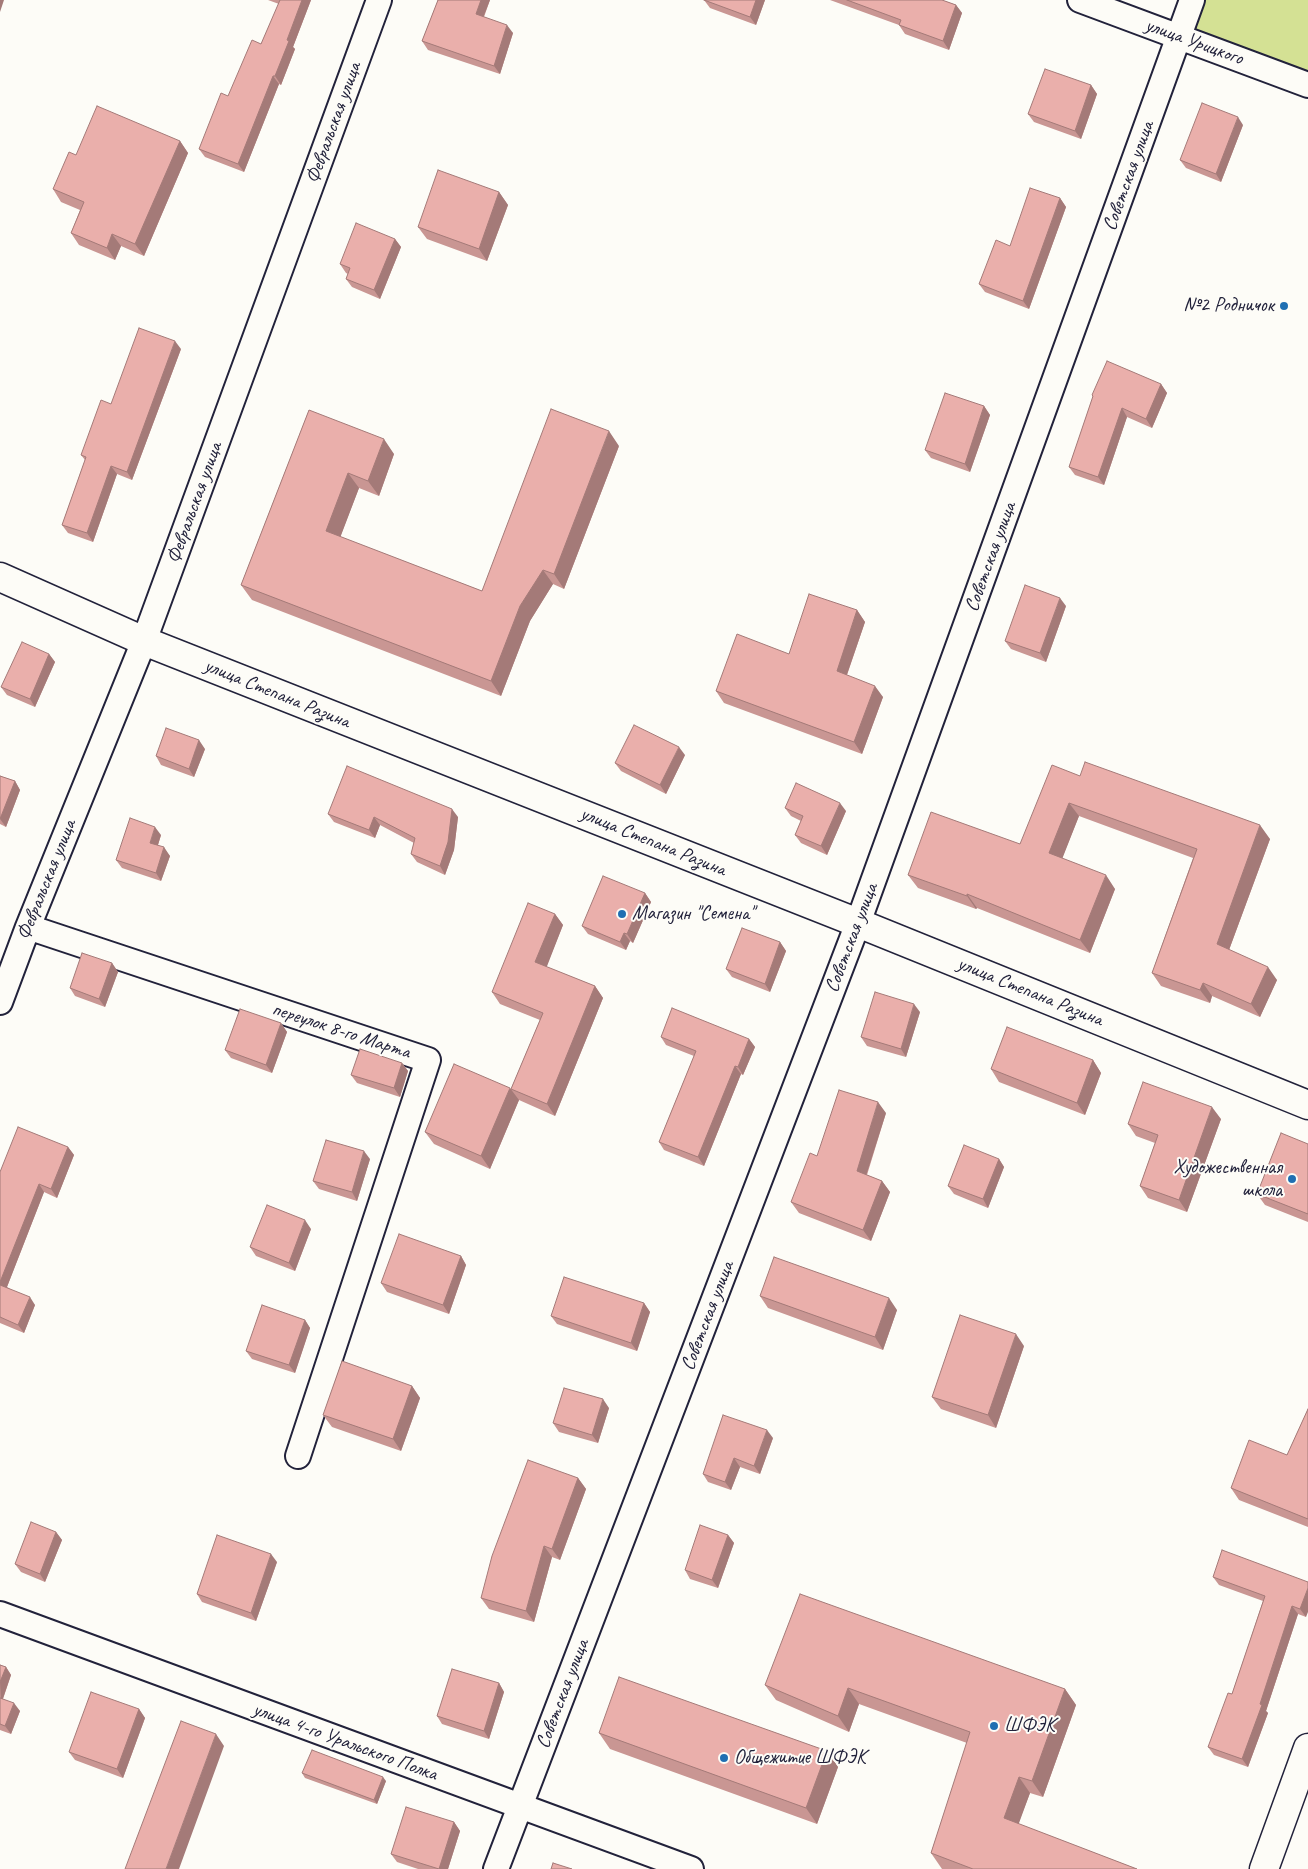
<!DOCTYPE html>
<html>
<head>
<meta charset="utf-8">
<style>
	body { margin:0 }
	canvas { display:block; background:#fdfcf7 }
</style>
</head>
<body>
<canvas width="1308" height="1869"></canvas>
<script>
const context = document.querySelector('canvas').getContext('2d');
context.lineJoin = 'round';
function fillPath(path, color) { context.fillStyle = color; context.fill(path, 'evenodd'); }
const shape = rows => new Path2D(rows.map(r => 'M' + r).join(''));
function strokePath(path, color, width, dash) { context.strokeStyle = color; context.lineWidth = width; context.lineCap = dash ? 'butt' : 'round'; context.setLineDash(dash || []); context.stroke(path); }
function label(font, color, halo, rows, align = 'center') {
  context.font = font + ' Caveat,sans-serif'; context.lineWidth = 4; context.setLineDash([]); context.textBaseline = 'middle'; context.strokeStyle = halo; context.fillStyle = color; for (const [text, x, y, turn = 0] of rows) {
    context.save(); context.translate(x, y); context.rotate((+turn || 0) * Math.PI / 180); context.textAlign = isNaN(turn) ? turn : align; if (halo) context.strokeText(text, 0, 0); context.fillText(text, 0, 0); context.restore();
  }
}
const green = shape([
	[1192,0,1308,0,1308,85,1180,37]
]);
const minor = shape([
	[1080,0,1308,85],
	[28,927,428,1060,298,1456],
	[0,1002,28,927,144,641,379,0],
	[0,1614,691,1869],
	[496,1869,858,923,1192,0]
]);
const tertiary = shape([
	[1264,1869,1308,1748]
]);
const secondary = shape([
	[0,577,144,641,858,923,1308,1105]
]);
const wall = shape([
	[268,0,311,0,293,47,295,49,281,85,279,84,244,172,205,157,199,149,228,96,261,44,279,4],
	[438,0,490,0,484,17,513,33,500,74,428,50,422,41],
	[704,0,765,0,756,25,710,8],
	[830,0,942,0,956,5,962,13,949,50,905,34,899,25],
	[1091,85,1097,94,1081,139,1034,122,1028,114],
	[1243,125,1221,182,1186,168,1180,160],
	[180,141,188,153,144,256,121,246,115,260,79,245,71,233,80,210,61,202,53,189,76,155],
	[499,192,508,205,487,261,427,239,418,227],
	[1060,198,1066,207,1029,309,985,292,979,284,1010,246],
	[395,239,401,247,380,299,352,287,346,279,348,274,346,273,340,264],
	[181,349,132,480,117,474,93,542,68,533,62,525,85,460,81,455,111,404],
	[1161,384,1167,393,1152,428,1127,417,1104,485,1075,475,1069,467,1093,397,1092,395],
	[984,406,990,415,970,472,931,458,925,450],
	[309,410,394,454,379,496,359,488,340,537,482,591,619,446,564,589,553,584,530,621,501,696,252,600,241,585],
	[1066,606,1046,662,1011,649,1005,641],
	[857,610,865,622,847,675,883,697,862,754,724,703,716,691,789,654],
	[49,654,55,662,35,707,7,695,1,687],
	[205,749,194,777,161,765,156,756],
	[685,755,666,794,621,771,615,763],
	[0,776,15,781,20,790,6,827,0,824],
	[1080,776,1270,839,1229,950,1277,980,1260,1017,1212,996,1210,1003,1161,986,1152,973,1193,858,1079,816,1062,858,1115,889,1090,953,977,908,976,909,918,888,908,875,1020,844],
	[785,808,846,811,827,855,801,843,795,835,801,821,791,816],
	[328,814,458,817,454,850,445,875,417,862,411,854,414,843,380,825,375,838,334,822],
	[161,835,158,845,170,856,161,881,122,868,116,860],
	[645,893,651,902,633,943,630,941,626,950,588,934,582,926],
	[555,914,563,925,546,967,595,986,603,998,555,1116,519,1100,490,1169,434,1144,425,1132,511,1089,540,1020,500,1004,492,992],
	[780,942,786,951,770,992,732,977,726,969],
	[112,963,118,972,105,1007,75,996,70,988],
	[920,1012,906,1057,867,1046,861,1037],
	[281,1023,287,1032,272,1073,231,1058,225,1050],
	[661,1037,749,1039,755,1047,743,1075,741,1074,704,1166,664,1150,659,1142,694,1056,666,1045],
	[1093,1060,1101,1073,1085,1115,999,1082,991,1069],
	[402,1063,408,1071,400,1097,357,1083,351,1075],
	[886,1113,867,1175,882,1181,890,1192,871,1241,799,1213,791,1202,817,1156],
	[1221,1119,1187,1212,1148,1198,1140,1186,1155,1143,1136,1136,1128,1124],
	[1308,1144,1308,1222,1265,1205,1257,1194],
	[68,1147,74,1155,57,1198,44,1192,7,1287,35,1305,24,1333,0,1323,0,1172],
	[370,1159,357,1201,319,1189,313,1181],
	[999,1159,1004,1167,988,1208,954,1194,948,1186],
	[311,1229,295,1271,256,1256,250,1247],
	[461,1256,466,1265,449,1314,387,1292,381,1283],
	[760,1296,897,1310,883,1350,768,1308],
	[644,1303,650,1312,637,1351,557,1324,551,1316],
	[305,1320,310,1328,295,1373,252,1359,246,1351],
	[1024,1346,996,1428,941,1409,932,1397],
	[412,1386,420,1398,401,1451,332,1427,323,1415],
	[609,1408,598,1443,559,1432,553,1423],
	[1308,1409,1308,1527,1239,1500,1231,1488,1287,1455],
	[773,1438,760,1474,740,1467,731,1490,708,1482,703,1474],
	[578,1478,586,1489,560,1560,552,1557,534,1622,489,1609,481,1598],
	[56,1532,62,1540,45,1582,21,1572,15,1564],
	[728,1535,734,1543,718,1588,690,1579,685,1570],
	[277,1562,256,1621,202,1602,197,1594],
	[1213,1577,1308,1582,1306,1617,1298,1614,1266,1711,1268,1713,1248,1767,1214,1755,1208,1747,1232,1694,1263,1601,1219,1585],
	[0,1665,6,1667,11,1675,3,1699,20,1711,11,1734,0,1730],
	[499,1683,504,1692,489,1739,442,1724,437,1716],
	[765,1685,1065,1689,1076,1705,1043,1797,1030,1793,1018,1824,1137,1869,942,1869,931,1853,967,1743,859,1704,849,1732,776,1700],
	[139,1709,145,1718,123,1778,75,1760,69,1752],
	[599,1733,827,1751,838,1767,817,1824,610,1749],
	[302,1773,386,1781,377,1804,305,1778],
	[454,1822,460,1831,448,1869,418,1869,397,1862,391,1854]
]);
const shadedWall = shape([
	[0,0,4,0,0,12],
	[302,0,311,0,293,47,295,49,281,85,275,76,287,40],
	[481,0,490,0,481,23,476,14],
	[756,0,765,0,756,25,750,17],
	[956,5,962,13,949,50,943,41],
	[507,25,513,33,500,74,494,66],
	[273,76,279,84,244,172,238,164],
	[1091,85,1097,94,1081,139,1075,131],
	[1238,117,1243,125,1221,182,1216,174],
	[180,141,188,153,144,256,135,244],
	[499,192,508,205,487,261,479,249],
	[1060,198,1066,207,1029,309,1023,301],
	[112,234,121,246,115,260,107,248],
	[395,239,401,247,380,299,374,290],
	[175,341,181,349,132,480,127,472],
	[1161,384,1167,393,1152,428,1146,419],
	[984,406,990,415,970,472,965,464],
	[1122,408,1127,417,1104,485,1098,477],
	[609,431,619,446,564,589,554,574],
	[384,439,394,454,379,496,368,481],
	[111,466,117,474,93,542,87,533],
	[348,473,359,488,337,546,326,531],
	[543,570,553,584,530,621,501,696,491,681,520,606],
	[1060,598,1066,606,1046,662,1040,653],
	[857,610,865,622,844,683,837,671],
	[49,654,55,662,35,707,30,699],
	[875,686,883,697,862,754,854,742],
	[199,740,205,749,194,777,189,769],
	[679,747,685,755,666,794,660,785],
	[15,781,20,790,6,827,0,819],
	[840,803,846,811,827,855,821,846],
	[1069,803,1079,816,1059,867,1049,853],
	[452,809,458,817,454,850,445,875,440,866],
	[374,817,380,825,375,838,369,830],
	[1260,825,1270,839,1226,958,1217,944],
	[155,827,161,835,156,851,150,843],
	[164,847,170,856,161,881,156,873],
	[1106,875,1115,889,1090,953,1080,940],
	[645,893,651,902,633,943,627,934],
	[967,894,977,908,976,909,967,896],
	[555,914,563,925,544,974,535,962],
	[624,933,630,941,626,950,620,942],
	[780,942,786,951,770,992,765,984],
	[112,963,118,972,105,1007,99,999],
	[1268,967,1277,980,1260,1017,1251,1004],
	[1203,983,1212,996,1210,1003,1200,990],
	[595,986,603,998,555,1116,547,1104],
	[914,1004,920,1012,906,1057,901,1049],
	[281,1023,287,1032,272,1073,266,1065],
	[749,1039,755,1047,743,1075,738,1067],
	[1093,1060,1101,1073,1085,1115,1077,1103],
	[402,1063,408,1071,400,1097,394,1088],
	[735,1066,741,1074,704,1166,698,1157],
	[510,1088,519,1100,490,1169,481,1156],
	[878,1102,886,1113,864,1182,857,1171],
	[1212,1107,1221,1119,1187,1212,1179,1200],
	[68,1147,74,1155,57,1198,51,1189],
	[364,1151,370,1159,357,1201,352,1192],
	[999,1159,1004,1167,988,1208,983,1199],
	[882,1181,890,1192,871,1241,863,1230],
	[39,1184,44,1192,5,1292,0,1286,0,1282],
	[305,1220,311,1229,295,1271,289,1263],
	[461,1256,466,1265,449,1314,443,1305],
	[30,1297,35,1305,24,1333,18,1325],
	[889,1298,897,1310,883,1350,875,1337],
	[644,1303,650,1312,637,1351,631,1343],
	[305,1320,310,1328,295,1373,289,1365],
	[1016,1334,1024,1346,996,1428,988,1415],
	[412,1386,420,1398,401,1451,393,1439],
	[603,1399,609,1408,598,1443,592,1435],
	[767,1430,773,1438,760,1474,754,1466],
	[734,1458,740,1467,731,1490,725,1482],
	[578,1478,586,1489,560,1560,552,1549],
	[56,1532,62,1540,45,1582,40,1574],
	[728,1535,734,1543,718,1588,712,1580],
	[544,1546,552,1557,534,1622,526,1611],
	[271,1554,277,1562,256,1621,251,1613],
	[1308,1588,1308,1612,1306,1617,1300,1609],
	[1292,1606,1298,1614,1266,1711,1268,1713,1248,1767,1242,1759],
	[6,1667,11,1675,1,1704,0,1682],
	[499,1683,504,1692,489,1739,484,1731],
	[848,1688,859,1704,849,1732,838,1716],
	[1065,1689,1076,1705,1043,1797,1032,1781],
	[14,1703,20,1711,11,1734,5,1726],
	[139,1709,145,1718,123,1778,117,1769],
	[216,1734,224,1746,179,1869,166,1869],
	[827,1751,838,1767,817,1824,806,1808],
	[383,1777,386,1781,377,1804,374,1800],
	[1019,1777,1030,1793,1015,1834,1004,1818],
	[454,1822,460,1831,448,1869,439,1869]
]);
const building = shape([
	[280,0,302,0,287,40,289,41,275,76,273,76,238,164,199,149,221,93,228,96,252,40,261,44,280,0],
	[438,0,481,0,476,14,507,25,494,66,422,41,438,0],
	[704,0,756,0,750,17,704,0],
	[847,0,942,0,956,5,943,41,899,25,901,20,847,0],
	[1045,69,1091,85,1075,131,1028,114,1045,69],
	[1202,103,1238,117,1216,174,1180,160,1202,103],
	[97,106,180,141,135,244,112,234,107,248,71,233,84,202,53,189,69,152,76,155,97,106],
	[438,170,499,192,479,249,418,227,438,170],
	[1030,188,1060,198,1023,301,979,284,996,240,1010,246,1030,188],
	[356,223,395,239,374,290,346,279,350,268,340,264,356,223],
	[139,328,175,341,127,472,111,466,87,533,62,525,86,457,81,455,101,400,111,404,139,328],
	[1107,361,1161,384,1146,419,1122,408,1098,477,1069,467,1093,396,1092,395,1107,361],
	[945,393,984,406,965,464,925,450,945,393],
	[551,409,609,431,554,574,543,570,520,606,491,681,241,585,309,410,384,439,368,481,348,473,326,531,482,591,551,409],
	[1025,585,1060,598,1040,653,1005,641,1025,585],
	[809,594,857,610,837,671,875,686,854,742,716,691,737,634,789,654,809,594],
	[22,642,49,654,30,699,1,687,22,642],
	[634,725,679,747,660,785,615,763,634,725],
	[166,728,199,740,189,769,156,756,166,728],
	[1085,762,1260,825,1217,944,1268,967,1251,1004,1203,983,1200,990,1152,973,1197,849,1069,803,1049,853,1106,875,1080,940,967,894,967,896,908,875,931,812,1020,844,1052,765,1080,776,1085,762],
	[347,766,452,809,448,842,440,866,411,854,415,838,374,817,369,830,328,814,347,766],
	[0,776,15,781,0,819,0,776],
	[796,783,840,803,821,846,795,835,803,816,785,808,796,783],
	[130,818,155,827,150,843,164,847,156,873,116,860,130,818],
	[603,876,645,893,627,934,624,933,620,942,582,926,603,876],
	[528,903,555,914,535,962,595,986,547,1104,511,1089,543,1013,492,992,528,903],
	[742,928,780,942,765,984,726,969,742,928],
	[82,953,112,963,99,999,70,988,82,953],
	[875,992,914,1004,901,1049,861,1037,875,992],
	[672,1008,749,1039,738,1067,735,1066,698,1157,659,1142,696,1051,661,1037,672,1008],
	[240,1009,281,1023,266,1065,225,1050,240,1009],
	[1007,1027,1093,1060,1077,1103,991,1069,1007,1027],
	[360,1049,402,1063,394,1088,351,1075,360,1049],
	[454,1064,510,1088,481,1156,425,1132,454,1064],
	[1143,1082,1212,1107,1179,1200,1140,1186,1158,1135,1128,1124,1143,1082],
	[839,1090,878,1102,857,1171,882,1181,863,1230,791,1202,810,1153,817,1156,839,1090],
	[18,1127,68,1147,51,1189,39,1184,0,1282,0,1172,18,1127],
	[1281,1133,1308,1144,1308,1214,1257,1194,1281,1133],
	[326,1140,364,1151,352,1192,313,1181,326,1140],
	[964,1145,999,1159,983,1199,948,1186,964,1145],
	[267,1205,305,1220,289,1263,250,1247,267,1205],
	[399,1234,461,1256,443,1305,381,1283,399,1234],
	[774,1257,889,1298,875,1337,760,1296,774,1257],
	[564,1277,644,1303,631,1343,551,1316,564,1277],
	[0,1285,30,1297,18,1325,0,1317,0,1285],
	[262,1305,305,1320,289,1365,246,1351,262,1305],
	[960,1315,1016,1334,988,1415,932,1397,960,1315],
	[342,1361,412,1386,393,1439,323,1415,342,1361],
	[564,1388,603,1399,592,1435,553,1423,564,1388],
	[1308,1409,1308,1519,1231,1488,1249,1440,1287,1455,1308,1409],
	[723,1415,767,1430,754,1466,734,1458,725,1482,703,1474,723,1415],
	[528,1460,578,1478,552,1549,544,1546,526,1611,481,1598,492,1556,528,1460],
	[31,1522,56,1532,40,1574,15,1564,31,1522],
	[700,1525,728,1535,712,1580,685,1570,700,1525],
	[217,1535,271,1554,251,1613,197,1594,217,1535],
	[1222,1550,1308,1582,1308,1588,1300,1609,1292,1606,1260,1704,1262,1705,1242,1759,1208,1747,1228,1693,1232,1694,1265,1596,1213,1577,1222,1550],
	[800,1594,1065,1689,1032,1781,1019,1777,1004,1818,1137,1869,973,1869,931,1853,970,1732,848,1688,838,1716,765,1685,800,1594],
	[0,1665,6,1667,0,1682,0,1665],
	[452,1669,499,1683,484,1731,437,1716,452,1669],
	[619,1677,827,1751,806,1808,599,1733,619,1677],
	[91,1692,139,1709,117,1769,69,1752,91,1692],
	[0,1698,14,1703,5,1726,0,1724,0,1698],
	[181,1721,216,1734,166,1869,125,1869,181,1721],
	[312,1750,383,1777,374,1800,302,1773,312,1750],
	[406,1807,454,1822,439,1869,391,1854,406,1807],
	[553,1863,572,1869,551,1869,553,1863]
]);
const markers = [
	[1284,306,5,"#1f6fb2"],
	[622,914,5,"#1f6fb2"],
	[1292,1179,5,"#1f6fb2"],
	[994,1726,5,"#1f6fb2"],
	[724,1758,5,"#1f6fb2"]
];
const streetNames = [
	["улица Урицкого",1194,42,20],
	["Февральская улица",334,123,-70],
	["Советская улица",1129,176,-70],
	["Февральская улица",195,503,-70],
	["Советская улица",991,557,-70],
	["улица Степана Разина",277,694,22],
	["улица Степана Разина",653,842,22],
	["Февральская улица",47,880,-68],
	["Советская улица",852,938,-69],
	["улица Степана Разина",1030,992,22],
	["переулок 8-го Марта",341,1031,18],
	["Советская улица",708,1316,-69],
	["Советская улица",563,1694,-69],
	["улица 4-го Уральского Полка",345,1742,20]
];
const poiNames = [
	["№2 Родничок",1274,306,"right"],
	["Магазин \"Семена\"",632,914],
	["Художественная",1282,1168,"right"],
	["школа",1282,1191,"right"],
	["ШФЭК",1004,1726],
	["Общежитие ШФЭК",734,1758]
];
fillPath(green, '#d4e194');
strokePath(minor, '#22223b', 28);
strokePath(tertiary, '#22223b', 31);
strokePath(secondary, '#22223b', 31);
strokePath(minor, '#fdfcf7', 24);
strokePath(tertiary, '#fdfcf7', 28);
strokePath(secondary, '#fdfcf7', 28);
fillPath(wall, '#c99693');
fillPath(shadedWall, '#a47a78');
fillPath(building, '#eaafab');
strokePath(building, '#a47a78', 1);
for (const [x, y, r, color] of markers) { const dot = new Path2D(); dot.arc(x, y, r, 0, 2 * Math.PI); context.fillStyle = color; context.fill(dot); strokePath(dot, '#fdfcf7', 2); }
label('20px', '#22223b', '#fdfcf7', streetNames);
label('20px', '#22223b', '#fdfcf7', poiNames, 'left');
</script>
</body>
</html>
